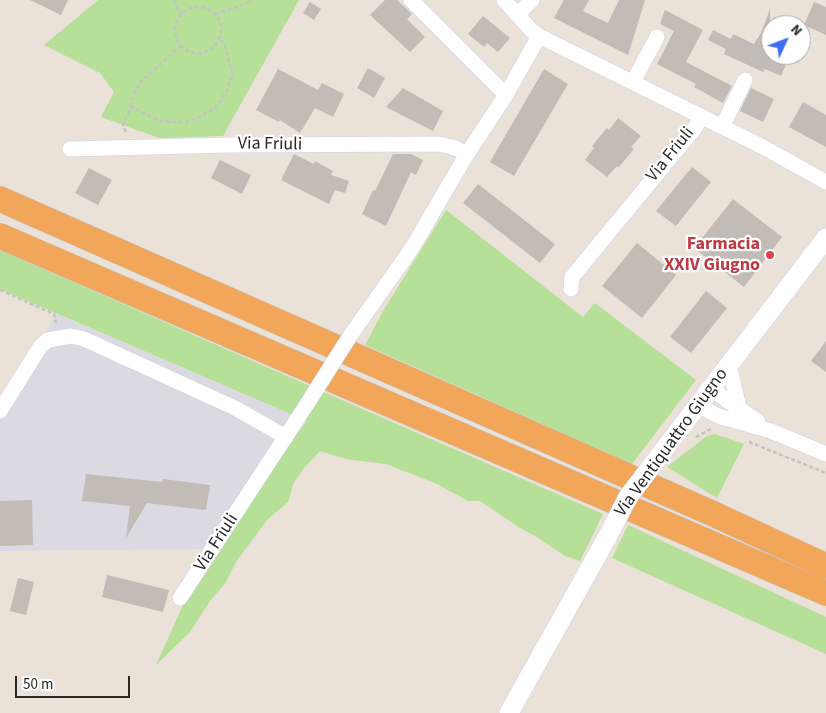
<!DOCTYPE html>
<html>
<head>
<meta charset="utf-8">
<style>
	body { margin:0 }
	#map { position:relative; width:826px; height:713px; overflow:hidden; background:#eae1d9; font-family:"Source Sans 3",sans-serif }
	canvas { display:block }
	.north { position:absolute; left:761px; top:15px; width:50px; height:50px; box-sizing:border-box; background:#fff; border:1px solid #a9a9a9; border-radius:50%; rotate:47deg; font-size:14px; font-weight:700; line-height:20px; text-align:center; color:#272727 }
	.north::after { content:''; display:block; margin:auto; width:18px; height:22px; background:#3d6ef3; clip-path:polygon(50% 0,100% 100%,50% 72%,0 100%) }
	.scale { position:absolute; left:15px; top:676px; width:115px; height:22px; box-sizing:border-box; border:2px solid #272727; border-top:0; padding-left:6px; font-size:15px; line-height:18px; white-space:nowrap; color:#272727; -webkit-text-stroke:4px #fff; paint-order:stroke }
</style>
</head>
<body>
<div id="map">
<canvas width="826" height="713"></canvas>
<div class="north">N</div>
<div class="scale">50 m</div>
</div>
<script>
const context = document.querySelector('canvas').getContext('2d');
context.lineJoin = 'round';
function fillPath(path, color) { context.fillStyle = color; context.fill(path, 'evenodd'); }
const shape = rows => new Path2D(rows.map(r => 'M' + r).join(''));
function strokePath(path, color, width, dash) { context.strokeStyle = color; context.lineWidth = width; context.lineCap = dash ? 'butt' : 'round'; context.setLineDash(dash || []); context.stroke(path); }
function label(font, color, halo, rows, align = 'center') {
  context.font = font + ' "Source Sans 3",sans-serif'; context.lineWidth = 4.5; context.setLineDash([]); context.textBaseline = 'middle'; context.strokeStyle = halo; context.fillStyle = color; for (const [text, x, y, turn = 0] of rows) {
    context.save(); context.translate(x, y); context.rotate((+turn || 0) * Math.PI / 180); context.textAlign = isNaN(turn) ? turn : align; if (halo) context.strokeText(text, 0, 0); context.fillText(text, 0, 0); context.restore();
  }
}
const industrial = shape([
	[57,314,307,421,211,549,0,551,0,404]
]);
const green = shape([
	[98,0,299,0,223,136,159,138,101,117,114,92,100,73,44,45],
	[446,210,583,317,595,303,696,380,632,464,365,345,383,311],
	[0,250,367,411,603,514,580,561,565,556,535,536,520,528,480,501,468,501,437,484,386,464,346,459,320,451,304,468,294,482,288,502,267,520,236,562,226,582,210,601,190,632,156,665,205,556,307,421,0,289],
	[715,434,744,444,717,498,667,467,707,436],
	[628,525,826,617,826,654,612,558]
]);
const building = shape([
	[30,0,68,0,61,15],
	[385,0,397,0,412,14,407,19,425,37,410,52,370,15],
	[564,0,589,0,583,11,608,23,619,0,645,0,628,55,554,18],
	[310,2,321,9,314,20,303,13],
	[814,2,826,7,826,35,804,25],
	[770,9,771,55,790,55,781,76,765,69,763,72,724,54,726,49,708,40,713,30,731,39,733,34,754,44,761,33],
	[665,10,703,30,686,62,732,86,723,103,694,87,696,84,657,64,674,31,660,24],
	[483,16,510,38,498,52,487,43,484,47,468,34],
	[368,68,385,78,374,98,357,88],
	[278,69,318,90,322,83,344,94,333,117,315,108,300,133,280,120,279,122,256,110],
	[544,69,568,84,514,176,490,162],
	[403,88,443,111,433,131,386,107],
	[751,88,774,99,763,122,740,111],
	[803,102,826,115,826,147,789,127],
	[618,118,641,136,631,147,634,149,619,167,617,166,607,177,585,160,594,148,592,146,607,128,609,130],
	[294,154,314,164,315,161,333,171,331,175,349,181,345,193,335,190,329,204,281,180],
	[393,154,411,154,423,160,416,175,411,172,386,226,362,214,373,190,375,191],
	[220,160,251,175,242,194,211,178],
	[692,167,711,182,676,226,656,211],
	[89,168,112,180,98,205,75,193],
	[478,184,555,244,540,263,463,203],
	[733,199,782,237,744,287,694,248],
	[637,243,676,275,642,318,602,286],
	[706,291,727,308,691,353,670,337],
	[826,341,826,372,811,361],
	[86,474,162,482,163,479,210,485,206,510,147,503,126,538,130,506,82,501],
	[32,500,33,545,0,546,0,501],
	[107,575,169,590,163,612,102,597],
	[18,578,34,582,26,615,10,611]
]);
const path = shape([
	[175,0,175,4,180,14],
	'175 30a23 23 0 1 1 46 0a23 23 0 1 1-46 0Z',
	[215,14,238,7,252,0],
	[131,107,132,97,140,83,180,46],
	[126,132,123,125,131,107,158,120,172,122,186,122,197,118,210,111,219,103,228,89,232,73,225,46,220,39],
	[0,290,54,314,56,323],
	[696,437,711,429],
	[749,442,826,473]
]);
const minor = shape([
	[411,0,506,95],
	[504,0,531,30,539,36,763,147,826,182],
	[517,15,532,0],
	[633,82,657,37],
	[722,127,745,80],
	[70,149,229,145,439,144,455,148,467,154],
	[571,289,572,277,695,128,701,116],
	[350,336,412,248,467,154,506,95,539,36],
	[729,366,740,411],
	[711,389,758,422],
	[698,405,718,416,771,431,826,454],
	[0,411,40,347,48,340,71,336,84,339,235,408,286,437],
	[180,598,309,401]
]);
const tertiary = shape([
	[663,451,826,238],
	[509,713,609,534]
]);
const trunk = shape([
	[0,199,709,512,826,566],
	[0,236,826,593]
]);
const minorBridge = shape([
	[309,401,350,336]
]);
const tertiaryBridge = shape([
	[609,534,628,497,663,451]
]);
const markers = [
	[770,255,5,"#e0444e"]
];
const streetNames = [
	["Via Friuli",270,145,1],
	["Via Friuli",671,155,-51],
	["Via Ventiquattro Giugno",672,443,-54],
	["Via Friuli",217,543,-57]
];
const healthNames = [
	["Farmacia",760,245],
	["XXIV Giugno",760,266]
];
fillPath(industrial, '#dbdae2');
fillPath(green, '#b6df97');
fillPath(building, '#c2bbb6');
strokePath(minor, '#cfd3e0', 16);
strokePath(tertiary, '#cfd3e0', 20);
strokePath(trunk, '#c3c3c3', 26);
strokePath(path, '#c3c3c3', 2.5, [4, 2.5]);
strokePath(minor, '#fff', 15);
strokePath(tertiary, '#fff', 19);
strokePath(trunk, '#f2a65a', 25);
strokePath(minorBridge, '#cfd3e0', 16, []);
strokePath(tertiaryBridge, '#cfd3e0', 20, []);
strokePath(minorBridge, '#fff', 15);
strokePath(tertiaryBridge, '#fff', 19);
for (const [x, y, r, color] of markers) { const dot = new Path2D(); dot.arc(x, y, r, 0, 2 * Math.PI); context.fillStyle = color; context.fill(dot); strokePath(dot, '#fff', 2); }
label('18px', '#272727', '#fff', streetNames);
label('bold 18px', '#be3a42', '#fff', healthNames, 'right');
</script>
</body>
</html>
